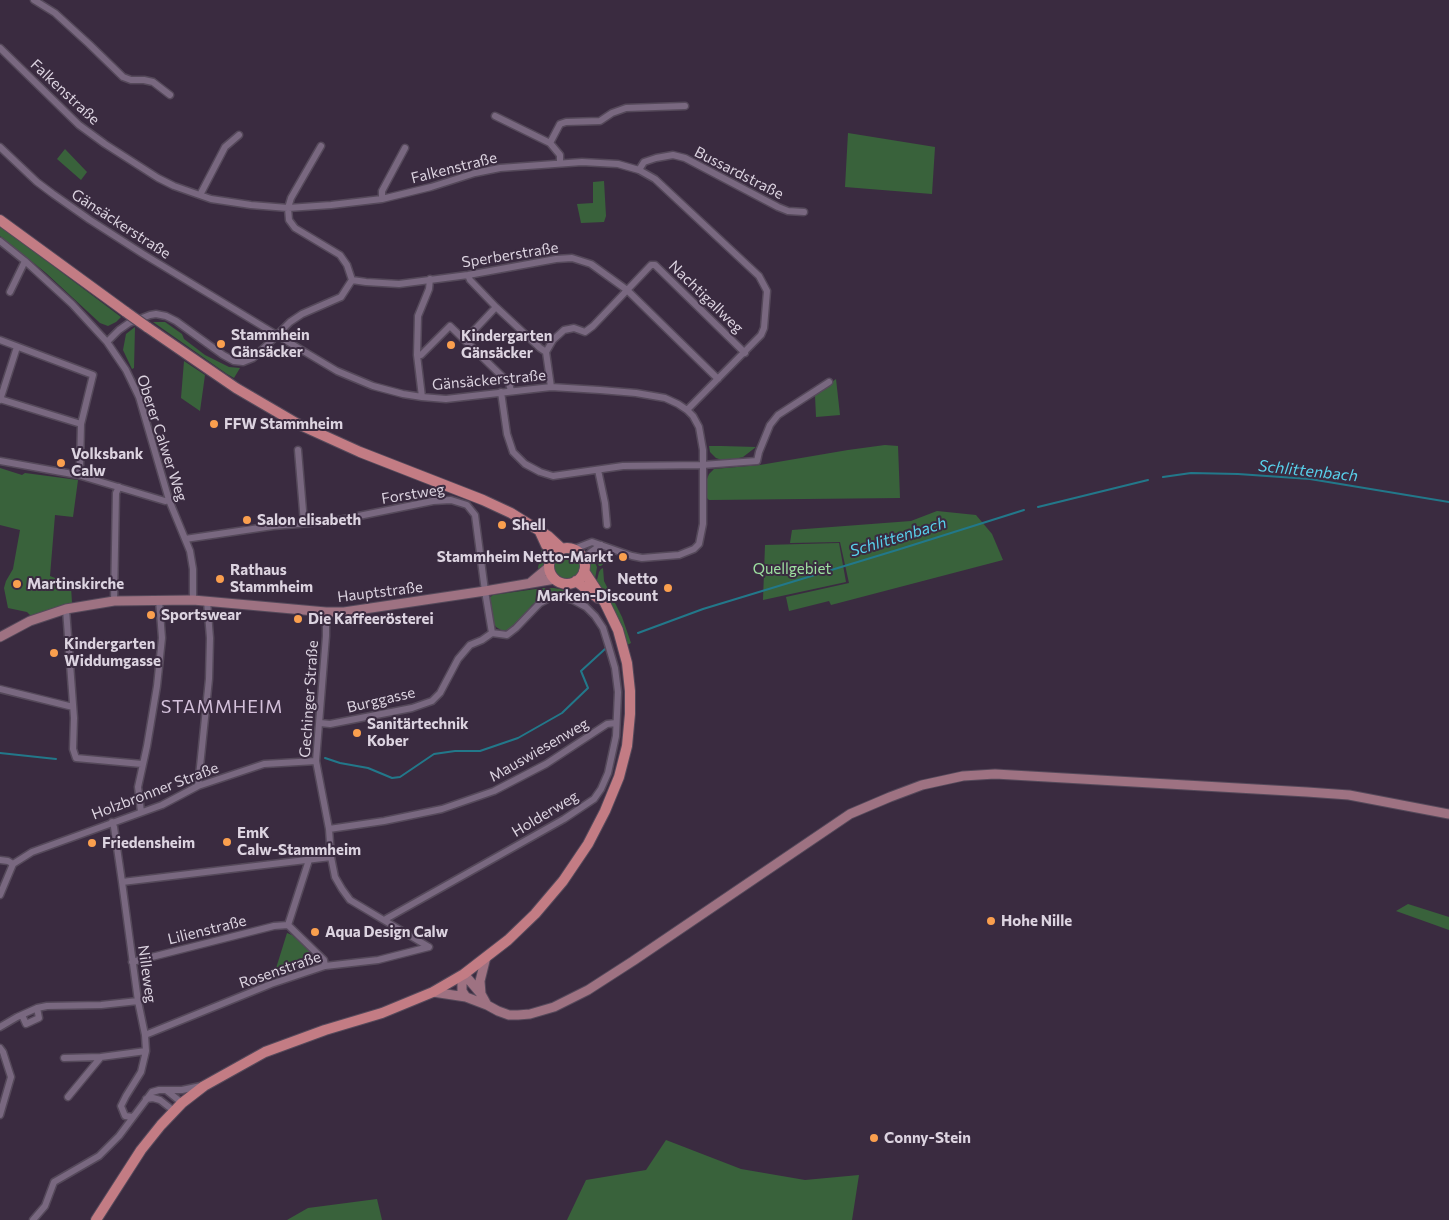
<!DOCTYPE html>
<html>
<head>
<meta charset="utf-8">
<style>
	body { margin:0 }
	canvas { display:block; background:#3a2b40 }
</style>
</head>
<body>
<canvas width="1449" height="1220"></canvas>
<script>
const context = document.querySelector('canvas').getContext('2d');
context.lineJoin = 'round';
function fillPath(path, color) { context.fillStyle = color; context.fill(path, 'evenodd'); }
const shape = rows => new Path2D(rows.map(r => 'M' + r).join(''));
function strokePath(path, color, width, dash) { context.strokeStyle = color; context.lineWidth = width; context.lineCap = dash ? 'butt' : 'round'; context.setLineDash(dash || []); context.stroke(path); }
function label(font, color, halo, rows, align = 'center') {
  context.font = font + ' Commissioner,sans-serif'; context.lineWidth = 4; context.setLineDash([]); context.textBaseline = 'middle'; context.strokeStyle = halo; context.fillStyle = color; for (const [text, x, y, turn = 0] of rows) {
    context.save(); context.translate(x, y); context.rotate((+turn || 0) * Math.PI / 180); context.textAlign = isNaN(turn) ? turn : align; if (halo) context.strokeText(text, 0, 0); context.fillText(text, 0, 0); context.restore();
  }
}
const green = shape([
	[848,133,935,147,932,194,845,187],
	[65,149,87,172,81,180,57,159],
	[604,181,606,216,604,222,581,223,577,204,593,203,593,182],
	[0,226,121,317,116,322,108,326,100,323,46,273,0,236],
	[153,322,165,322,182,334,184,339,205,355,229,367,240,368,234,378,227,374],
	[135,327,134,368,132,369,123,350,126,334],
	[184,361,205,375,200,411,181,398],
	[836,379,840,415,816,417,815,395],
	[885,445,898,446,900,498,709,500,706,497,707,479,709,474,714,469,760,465,848,450],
	[709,446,721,446,756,447,743,457,735,459,722,460,716,458,710,452],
	[0,468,22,475,25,473,78,480,73,517,55,515,50,576,55,578,57,589,71,587,72,603,32,617,27,612,8,608,4,588,6,581,13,569,20,530,0,525],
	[937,511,976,515,992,534,1003,560,831,605,829,601,789,611,786,597,849,583,840,542,790,543,792,530,911,521],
	[839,543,846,582,763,600,765,545],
	[546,548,547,557,543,567,539,571,538,567,541,557,541,550],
	'553 566a14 14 0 1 1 28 0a14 14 0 1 1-28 0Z',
	[602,553,610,556,610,558,601,566,599,566,594,555],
	[591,558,593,559,597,567,595,579,589,573,588,563],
	[603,568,604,581,622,617,631,643,627,645,594,583,597,580,599,572,601,569],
	[543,588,554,588,565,590,565,592,544,596,532,605,515,626,508,631,501,630,496,627,493,622,489,598,493,595],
	[1408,904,1449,917,1449,930,1396,911],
	[287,933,292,935,320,960,292,967,293,973,273,980,273,978],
	[666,1140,741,1169,805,1180,859,1175,852,1220,567,1220,586,1180,646,1170],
	[377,1199,382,1220,287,1220,308,1208]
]);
const stream = shape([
	[1163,477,1191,473,1238,474,1310,479,1449,502],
	[1038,507,1148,480],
	[638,633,703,609,897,550,1024,510],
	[0,753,56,759],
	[325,758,340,763,368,768,392,778,400,777,434,754,455,751,480,751,518,738,562,713,588,688,581,671,605,649]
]);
const street = shape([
	[34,0,55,13,89,44,123,77,131,80,144,80,153,82,170,95],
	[0,48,79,125,105,144,158,178,174,186,211,199,251,205,288,208,331,205,382,199,431,187,475,173,500,168,582,162,618,164,639,170,655,179,759,276,767,291,764,328,761,335,687,410],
	[495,116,550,143,560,155,560,163],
	[550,143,560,124,566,122,600,121,612,113,626,108,685,106],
	[0,147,37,182,53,194,90,220,143,254,295,346,337,371,373,386,403,394,422,397,446,399,551,387,600,390,636,393,665,398,678,404,687,410,693,416,699,427,703,450,703,524,699,544,694,549,679,555,642,558,632,556,592,542,574,549],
	[639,170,644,162,656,158,673,155,685,158,778,207,788,211,804,212],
	[200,195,225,147,239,135],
	[382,199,382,191,405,148],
	[0,241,25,261,72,304,107,342,126,370,139,397,169,500,190,551,193,569,193,600],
	[468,275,470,280,496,307,540,348,546,352],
	[352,280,366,282,399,284,468,275,556,259,572,258,591,264,627,290,718,379],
	[10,292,25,261],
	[0,340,93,375,81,424,80,467,78,475],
	[465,340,496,307],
	[107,342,119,330,129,323,150,315,156,314,166,316,176,321,223,355,234,361,243,362,253,358,267,345,290,322,302,314,341,297,352,280,347,265,340,255,295,228,289,220,288,208,291,198,321,146],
	[417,355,421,355,450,326,509,383,511,391],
	[551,387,546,352,553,340,564,330,574,328,585,332,593,326,651,265,655,265,745,353],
	[501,392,507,434,513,452,525,464,540,472,553,476,623,466,702,465,757,461,759,452,770,425,778,415,829,382],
	[422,397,417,355,418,316,429,289,430,279],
	[0,399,81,424],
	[0,400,17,347],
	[298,450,304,523],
	[0,461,78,475,165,501,169,500],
	[598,470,605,503,607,525],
	[185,539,273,526,334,521,433,501,451,500,467,505,475,515,485,591,492,633],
	[584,560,591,552,601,545],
	[114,601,116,493,119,487],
	[66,609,74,718,73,749,76,758,142,764],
	[326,612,326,636,316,761,329,829,331,857,335,877,342,889,350,900,429,947],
	[0,689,73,707],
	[320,723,330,724,412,708,432,701,440,693,458,659,470,645,482,640,492,633],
	[198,786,209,679,210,638,207,601],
	[141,812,138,787,147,746,157,686,162,638,159,600],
	[112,822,114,827,122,882,138,1001,145,1035,146,1051,141,1072,126,1096,121,1106,125,1116,133,1117],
	[329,829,384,821,442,809,494,791,546,764,607,724,616,723],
	[0,860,8,861,13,864],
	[122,882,331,857],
	[0,895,13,864,32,852,162,805,198,786,264,764,316,761],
	[384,920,564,819,594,799,601,789,608,773,616,736,618,692,615,668,608,644,603,628,595,616,586,607,573,600,561,597,551,597,540,603,516,628,507,635,492,633],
	[288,925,309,860],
	[288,925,324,960,325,966],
	[132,962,274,926,288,925],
	[22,1015,26,1024,39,1018,37,1008],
	[0,1027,17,1017,37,1008,47,1006,101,1005,138,1001],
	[145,1035,271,984,325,966,378,960,429,947],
	[0,1048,3,1052,11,1077,0,1115],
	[64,1058,101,1057],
	[166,1090,182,1090,201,1086],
	[68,1097,101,1057,146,1051],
	[146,1099,153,1098,160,1100,174,1111],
	[33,1220,45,1206,54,1182,99,1156,119,1136,152,1092,159,1090,166,1090,182,1103]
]);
const secondary = shape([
	[530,583,549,567],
	[0,637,30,621,66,609,114,601,193,600,326,612,344,612,485,591,555,579],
	[464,974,462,984,462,991,466,997,487,1005,498,1011,509,1015,518,1015,530,1014,554,1007,588,990,633,961,850,814,890,797,922,785,963,776,995,774,1307,792,1349,795,1449,814],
	[464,974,481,994,487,1005],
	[433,992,466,997],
	[481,994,480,981,486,957]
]);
const primary = shape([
	[0,220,126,312],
	[147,327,236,388,296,423,360,452,483,500,511,513,548,536,562,549],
	[540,532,546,545,554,554],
	'549 566a18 18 0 1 1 36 0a18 18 0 1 1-36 0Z',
	[576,581,598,598],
	[96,1220,141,1150,161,1125,182,1103,204,1086,265,1052,325,1030,382,1013,433,992,464,974,508,940,535,914,563,881,588,844,605,811,619,777,627,746,630,714,630,691,627,663,618,630,605,603,584,571]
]);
const primaryBridge = shape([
	[126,312,147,327]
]);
const markers = [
	[221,344,5,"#fa9f4e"],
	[451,345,5,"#fa9f4e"],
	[214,424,5,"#fa9f4e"],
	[61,463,5,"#fa9f4e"],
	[247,520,5,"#fa9f4e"],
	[502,525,5,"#fa9f4e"],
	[623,557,5,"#fa9f4e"],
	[220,579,5,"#fa9f4e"],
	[17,584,5,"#fa9f4e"],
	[668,588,5,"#fa9f4e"],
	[151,615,5,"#fa9f4e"],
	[298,619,5,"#fa9f4e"],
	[54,653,5,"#fa9f4e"],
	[357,733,5,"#fa9f4e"],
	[227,842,5,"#fa9f4e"],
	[92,843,5,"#fa9f4e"],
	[991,921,5,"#fa9f4e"],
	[315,932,5,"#fa9f4e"],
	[874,1138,5,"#fa9f4e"]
];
const streetNames = [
	["Falkenstraße",65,92,43],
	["Falkenstraße",454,168,-14],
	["Bussardstraße",739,173,27],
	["Gänsäckerstraße",121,224,33],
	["Sperberstraße",510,255,-9],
	["Nachtigallweg",706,297,44],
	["Gänsäckerstraße",489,380,-5],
	["Oberer Calwer Weg",162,438,72],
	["Forstweg",413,494,-9],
	["Hauptstraße",380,592,-7],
	["Gechinger Straße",309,699,-86],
	["Burggasse",381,700,-13],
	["Mauswiesenweg",539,750,-30],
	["Holzbronner Straße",155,791,-21],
	["Holderweg",545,814,-31],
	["Lilienstraße",207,930,-14],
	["Rosenstraße",280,970,-19],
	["Nilleweg",147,974,82]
];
const poiNames = [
	["Stammhein",231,335],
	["Gänsäcker",231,352],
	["Kindergarten",461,336],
	["Gänsäcker",461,353],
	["FFW Stammheim",224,424],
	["Volksbank",71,454],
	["Calw",71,471],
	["Salon elisabeth",257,520],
	["Shell",512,525],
	["Stammheim Netto-Markt",613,557,"right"],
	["Rathaus",230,570],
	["Stammheim",230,587],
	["Netto",658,579,"right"],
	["Marken-Discount",658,596,"right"],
	["Martinskirche",27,584],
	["Sportswear",161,615],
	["Die Kaffeerösterei",308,619],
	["Kindergarten",64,644],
	["Widdumgasse",64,661],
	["Sanitärtechnik",367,724],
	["Kober",367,741],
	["EmK",237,833],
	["Calw-Stammheim",237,850],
	["Friedensheim",102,843],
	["Hohe Nille",1001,921],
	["Aqua Design Calw",325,932],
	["Conny-Stein",884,1138]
];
const parkNames = [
	["Quellgebiet",792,569]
];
const waterNames = [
	["Schlittenbach",1308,471,6],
	["Schlittenbach",898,537,-17]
];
const quarterNames = [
	["STAMMHEIM",222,707]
];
fillPath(green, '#39623b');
strokePath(stream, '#22788a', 2);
strokePath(street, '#55495a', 9);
strokePath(secondary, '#55495a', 11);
strokePath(primary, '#55495a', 12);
strokePath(street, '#796880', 6);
strokePath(secondary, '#9e7282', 9);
strokePath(primary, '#c37c84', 10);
strokePath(primaryBridge, '#55495a', 12, []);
strokePath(primaryBridge, '#c37c84', 10);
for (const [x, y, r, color] of markers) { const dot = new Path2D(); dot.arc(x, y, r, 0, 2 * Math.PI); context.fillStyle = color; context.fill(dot); strokePath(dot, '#3a2b40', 2); }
label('15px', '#dcd3e0', '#3a2b40', streetNames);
label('bold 15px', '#dcd3e0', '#3a2b40', poiNames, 'left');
label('15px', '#9de1a0', '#3a2b40', parkNames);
label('italic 16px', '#58d1eb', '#3a2b40', waterNames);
context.letterSpacing = '1px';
label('18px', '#d4c1db', '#3a2b40', quarterNames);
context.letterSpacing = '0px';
</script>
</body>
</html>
